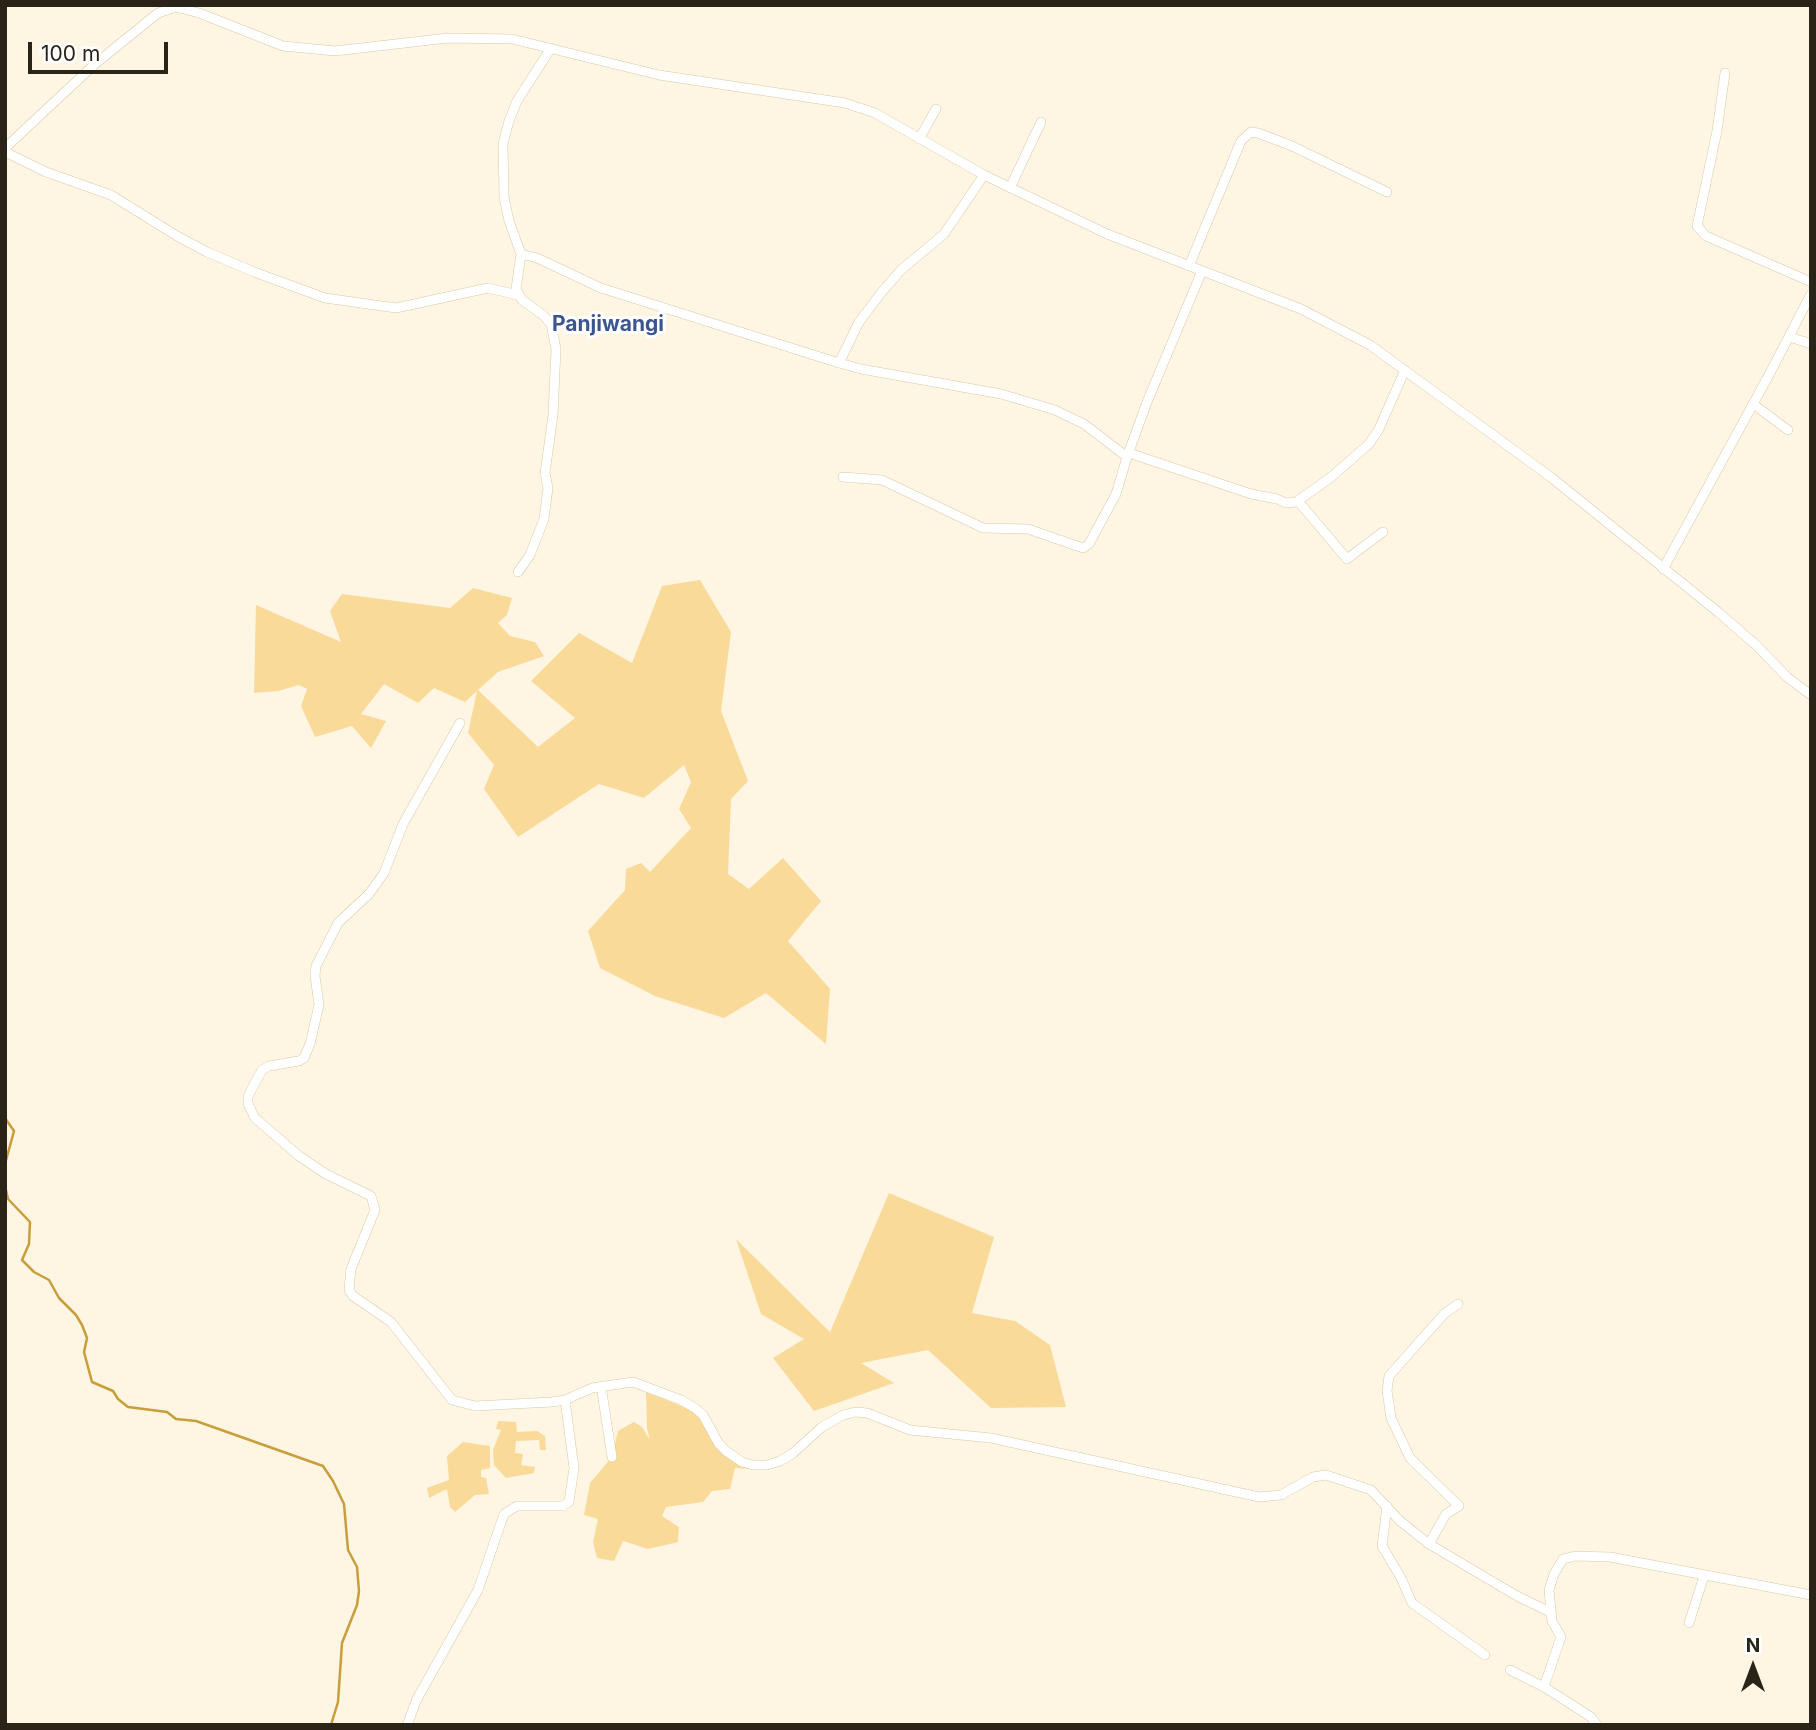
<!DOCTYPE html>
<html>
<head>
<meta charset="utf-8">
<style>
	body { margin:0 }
	#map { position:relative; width:1816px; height:1730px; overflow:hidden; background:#fef5e3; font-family:Inter,sans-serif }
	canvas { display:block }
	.frame { position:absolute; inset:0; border:7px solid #292318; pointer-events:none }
	.north { position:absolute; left:1718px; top:1632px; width:70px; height:70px; -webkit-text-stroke:5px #fff; paint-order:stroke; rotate:0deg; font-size:19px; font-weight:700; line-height:28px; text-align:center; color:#292318 }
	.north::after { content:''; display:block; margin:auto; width:24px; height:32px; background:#292318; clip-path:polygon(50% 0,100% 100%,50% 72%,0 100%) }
	.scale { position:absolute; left:28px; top:42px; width:140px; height:32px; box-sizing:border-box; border:4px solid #292318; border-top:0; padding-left:9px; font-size:21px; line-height:24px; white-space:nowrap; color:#292318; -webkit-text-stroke:5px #fff; paint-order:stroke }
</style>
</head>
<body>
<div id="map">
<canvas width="1816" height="1730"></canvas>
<div class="frame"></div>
<div class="north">N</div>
<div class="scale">100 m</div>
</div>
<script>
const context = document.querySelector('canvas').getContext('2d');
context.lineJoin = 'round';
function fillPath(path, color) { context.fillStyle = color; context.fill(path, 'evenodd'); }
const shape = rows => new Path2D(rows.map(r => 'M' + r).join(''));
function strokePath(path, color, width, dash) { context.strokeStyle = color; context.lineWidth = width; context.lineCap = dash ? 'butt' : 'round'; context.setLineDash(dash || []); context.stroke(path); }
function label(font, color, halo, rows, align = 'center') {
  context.font = font + ' Inter,sans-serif'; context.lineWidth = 6; context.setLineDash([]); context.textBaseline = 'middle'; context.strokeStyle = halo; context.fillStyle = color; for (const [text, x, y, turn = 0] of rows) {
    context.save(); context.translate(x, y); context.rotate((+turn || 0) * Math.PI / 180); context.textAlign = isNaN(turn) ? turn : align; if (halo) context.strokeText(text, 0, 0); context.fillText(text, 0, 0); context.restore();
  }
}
const green = shape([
	[700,580,731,632,721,711,748,781,731,799,728,874,749,889,783,858,821,901,788,941,830,989,826,1044,766,993,724,1018,655,996,600,968,588,931,625,890,626,869,641,863,650,872,691,828,679,809,691,782,684,765,644,798,599,784,518,837,484,789,494,765,468,733,477,691,465,702,434,688,418,703,384,684,361,714,386,721,371,748,352,726,315,737,301,706,307,689,299,685,278,691,254,693,256,605,341,642,330,611,342,594,450,608,473,588,512,598,507,615,498,623,510,636,535,642,544,656,498,672,478,690,538,747,575,718,531,681,579,633,632,663,662,586],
	[889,1193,994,1237,972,1313,1015,1321,1050,1345,1066,1407,991,1408,928,1350,861,1363,894,1383,814,1411,773,1358,804,1339,761,1314,736,1239,830,1332],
	[646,1392,696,1412,748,1469,735,1468,730,1489,712,1491,703,1502,666,1507,662,1516,679,1527,678,1542,648,1549,623,1541,614,1561,597,1558,593,1542,598,1519,584,1515,590,1483,612,1457,618,1431,634,1422,642,1427,650,1440,647,1428],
	[498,1421,516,1422,517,1432,537,1431,545,1436,546,1450,540,1450,539,1440,516,1441,515,1453,523,1454,521,1465,535,1467,534,1473,506,1478,494,1465,493,1450,501,1430,496,1429],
	[463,1442,490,1446,490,1468,481,1470,481,1477,486,1478,489,1494,475,1495,455,1512,450,1507,447,1489,429,1498,427,1488,449,1480,447,1456]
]);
const stream = shape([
	[5,1118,14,1131,5,1164],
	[5,1186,8,1199,30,1222,29,1244,22,1260,34,1272,49,1280,59,1298,76,1315,82,1325,87,1338,84,1352,92,1382,113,1391,118,1399,128,1407,167,1412,176,1419,196,1421,323,1466,333,1481,344,1504,348,1550,357,1567,359,1591,357,1605,342,1643,338,1702,331,1725]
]);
const minor = shape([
	[1725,73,1717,131,1697,226,1706,236,1811,282],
	[919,139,936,109],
	[5,148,95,64,158,13,176,7,199,13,283,46,335,51,448,38,512,39,659,75,845,103,875,113,984,175,1107,234,1301,309,1370,345,1552,478,1718,612,1756,645,1787,677,1811,695],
	[5,152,46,172,111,195,177,236,207,252,254,272,325,298,396,308,488,288,518,295],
	[1010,188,1041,122],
	[521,254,537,258,601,288,839,363,859,322,881,293,901,270,944,234,984,175],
	[1189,266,1241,141,1251,132,1258,133,1292,146,1387,192],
	[1790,337,1811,344],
	[839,363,861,369,1001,394,1055,410,1084,424,1127,457,1116,494,1089,544,1083,548,1028,529,983,528,882,480,843,477],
	[1753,404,1788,430],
	[1129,453,1251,494,1277,499,1286,503,1296,502,1330,478,1369,444,1379,429,1405,370],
	[1127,457,1147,402,1202,271],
	[1298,501,1347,559,1383,532],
	[1663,569,1770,373,1811,294],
	[518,572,530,555,544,519,548,488,545,473,553,415,556,349,551,324,543,315,522,300,516,289,521,254,509,221,504,197,503,144,509,121,517,101,551,48],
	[460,723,403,824,384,873,369,894,338,923,316,966,315,976,319,1005,310,1044,304,1058,299,1061,269,1066,262,1070,248,1096,248,1104,255,1118,299,1156,326,1174,371,1196,375,1210,351,1269,349,1290,353,1296,391,1322,452,1400,475,1406,552,1402,565,1400,592,1388,633,1382,681,1400,695,1408,703,1415,719,1444,726,1451,742,1462,753,1465,767,1465,780,1461,792,1454,822,1427,843,1415,855,1412,867,1413,910,1430,991,1438,1259,1497,1281,1495,1313,1477,1326,1475,1371,1490,1400,1521,1429,1544,1517,1596,1550,1612],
	[601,1386,612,1457],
	[1387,1506,1382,1546,1401,1578,1412,1603,1485,1655],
	[1429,1544,1446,1514,1459,1506,1410,1458,1391,1418,1387,1391,1389,1376,1444,1314,1458,1304],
	[1689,1623,1704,1576],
	[1510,1670,1544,1687],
	[407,1725,417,1699,478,1590,504,1514,517,1506,562,1506,569,1502,574,1468,565,1400],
	[1597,1725,1591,1717,1544,1687,1561,1637,1552,1621,1549,1590,1554,1574,1563,1559,1575,1556,1610,1557,1811,1595]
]);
const quarterNames = [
	["Panjiwangi",608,325]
];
fillPath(green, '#f9da99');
strokePath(stream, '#c89e3b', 2.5);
strokePath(minor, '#d7c9aa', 10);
strokePath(minor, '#fff', 9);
label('bold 21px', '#3c558f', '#fff', quarterNames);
</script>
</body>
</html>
